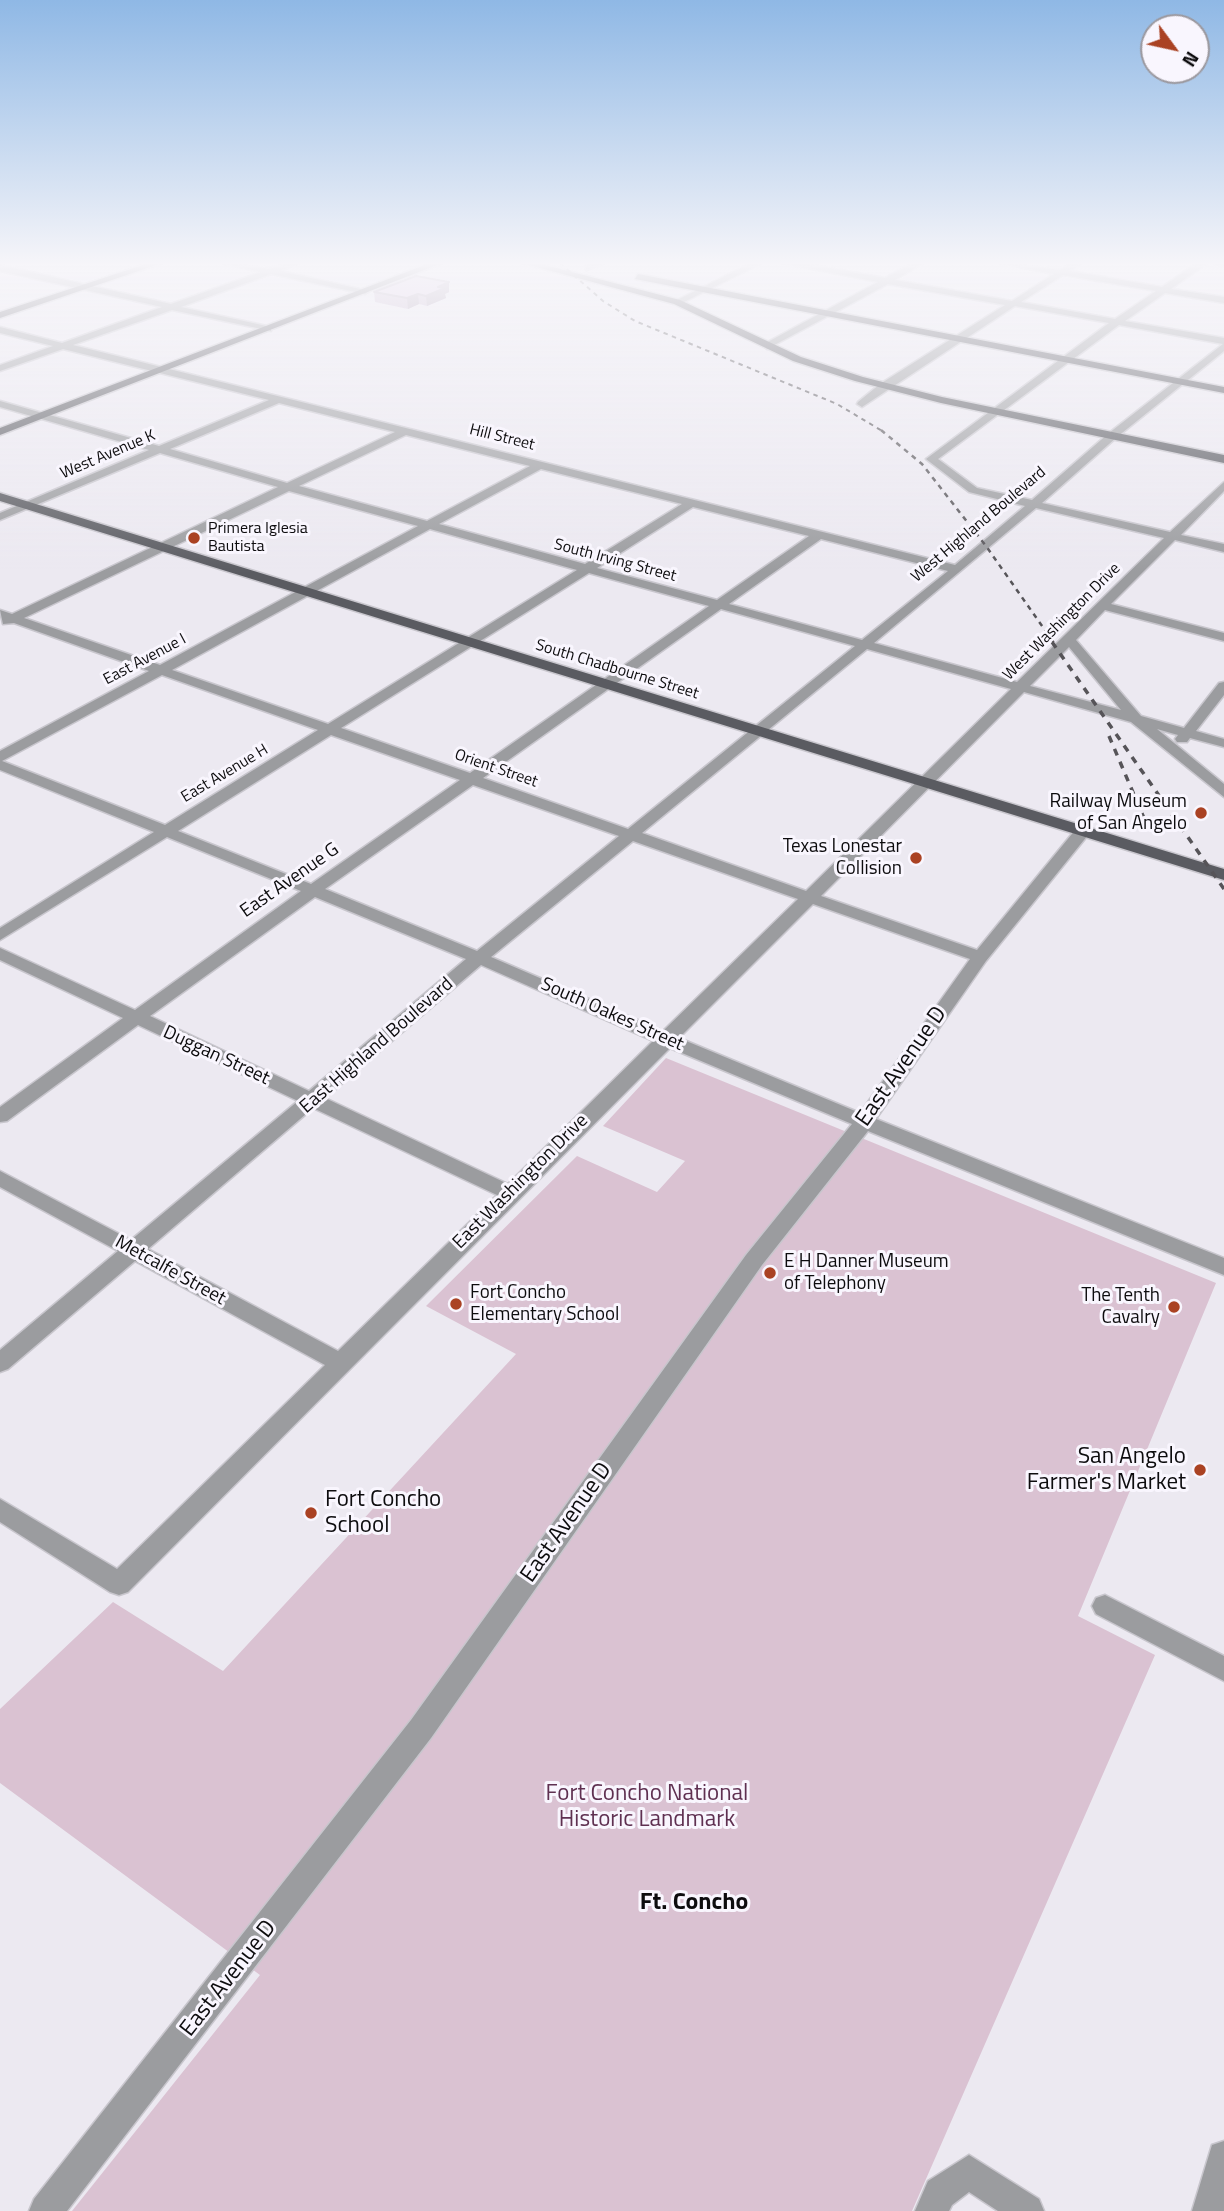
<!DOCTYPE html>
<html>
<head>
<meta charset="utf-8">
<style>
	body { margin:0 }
	#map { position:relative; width:1224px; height:2211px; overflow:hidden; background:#ece9f1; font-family:"Titillium Web",sans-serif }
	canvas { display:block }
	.north { position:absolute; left:1140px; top:14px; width:70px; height:70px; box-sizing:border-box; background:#f9f6fe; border:2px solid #9b989e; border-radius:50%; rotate:123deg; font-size:19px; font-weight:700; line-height:28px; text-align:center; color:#0d0c0e }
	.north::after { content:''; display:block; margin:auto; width:24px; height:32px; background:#aa4223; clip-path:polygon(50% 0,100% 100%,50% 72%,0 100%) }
</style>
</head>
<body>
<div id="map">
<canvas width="1224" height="2211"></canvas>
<div class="north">N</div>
</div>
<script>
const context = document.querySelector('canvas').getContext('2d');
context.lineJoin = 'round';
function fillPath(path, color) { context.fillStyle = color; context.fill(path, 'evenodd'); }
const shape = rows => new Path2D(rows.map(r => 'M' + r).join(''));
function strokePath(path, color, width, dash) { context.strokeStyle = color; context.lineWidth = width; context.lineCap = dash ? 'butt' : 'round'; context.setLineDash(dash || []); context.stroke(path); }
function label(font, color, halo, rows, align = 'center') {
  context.font = font + ' "Titillium Web",sans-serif'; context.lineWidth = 6; context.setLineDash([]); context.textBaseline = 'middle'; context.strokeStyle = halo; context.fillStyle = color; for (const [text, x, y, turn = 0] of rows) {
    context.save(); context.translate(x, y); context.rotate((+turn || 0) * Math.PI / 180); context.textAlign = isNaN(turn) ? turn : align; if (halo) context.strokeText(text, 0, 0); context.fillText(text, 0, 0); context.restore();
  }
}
const green = shape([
	[666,1058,1216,1283,1078,1616,1155,1655,912,2211,72,2211,260,1975,0,1783,0,1709,113,1602,223,1671,516,1354,426,1306,577,1156,657,1192,685,1161,603,1126]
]);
const minor = shape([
	[223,263,270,269,287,263,299,263,280,271,369,291,365,294,271,274,181,307,271,327,271,331,172,310,73,345,955,565,1025,506,969,492,926,459,1109,323,1015,306,862,407,857,404,858,402,880,384,1005,305,888,284,767,349,764,344,878,282,782,263,801,263,885,278,913,263,923,263,895,280,1012,301,1054,274,1000,263,1060,270,1071,263,1081,263,1069,271,1162,287,1197,263,1207,263,1171,289,1224,297,1224,303,1165,293,1125,321,1224,338,1224,351,1117,437,1042,503,1170,532,1224,482,1224,491,1181,535,1224,544,1224,552,1175,540,1111,604,1224,633,1224,641,1105,610,1076,640,1141,716,1184,728,1219,683,1224,682,1224,695,1196,731,1224,739,1224,747,1190,738,1187,742,1177,742,1175,739,1178,735,1157,729,1224,784,1224,797,1131,722,1024,692,821,896,977,950,1076,829,1088,829,1088,835,986,961,876,1119,1224,1258,1224,1275,868,1131,762,1265,431,1738,67,2211,29,2211,34,2199,411,1720,746,1255,852,1124,670,1048,128,1592,119,1595,110,1592,0,1522,0,1499,117,1569,325,1365,135,1261,8,1369,0,1372,0,1350,118,1251,0,1187,0,1171,131,1240,298,1101,138,1025,7,1121,0,1122,0,1107,123,1018,0,960,0,948,135,1010,301,891,167,837,0,940,0,928,154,832,0,770,0,751,149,671,14,623,3,624,0,610,12,614,278,487,160,453,0,520,0,513,149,450,0,407,0,401,159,446,269,400,63,349,0,371,0,365,53,346,0,333,0,327,62,343,162,307,0,271,0,265,171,304,261,272,223,263],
	[1063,275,1156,291,1115,319,1021,302,1063,275],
	[1119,325,1223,344,1109,433,1032,500,977,488,938,459,1119,325],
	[279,403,395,432,287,483,170,449,279,403],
	[406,435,530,466,427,521,299,486,406,435],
	[541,469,682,504,585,564,439,524,541,469],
	[289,491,418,526,160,665,24,618,289,491],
	[693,507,809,536,717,600,597,568,693,507],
	[1036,508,1164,538,1017,682,874,643,1036,508],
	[430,529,577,570,328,724,172,670,430,529],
	[821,539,948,571,862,640,729,604,821,539],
	[589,573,709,606,470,773,341,728,589,573],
	[721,609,855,646,628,829,483,778,721,609],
	[1069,647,1121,710,1030,686,1069,647],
	[867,649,1011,689,806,891,642,833,867,649],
	[162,675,318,730,165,825,2,761,162,675],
	[331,735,460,780,311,884,178,831,331,735],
	[473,785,619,836,477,951,325,889,473,785],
	[633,841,798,899,663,1031,491,957,633,841],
	[315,897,466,959,309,1091,150,1016,315,897],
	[813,904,970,959,860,1113,679,1038,813,904],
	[481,965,653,1041,508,1184,325,1098,481,965],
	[313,1108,497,1195,338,1351,148,1249,313,1108],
	[593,263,604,263,586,270,586,266,593,263],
	[751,263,762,263,680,304,673,302,751,263],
	[1214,263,1224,263,1224,266,1215,265,1214,263],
	[1105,1595,1224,1656,1224,1681,1096,1614,1092,1606,1096,1598,1105,1595],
	[1224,2141,1224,2211,1192,2211,1212,2145,1224,2141],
	[969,2155,1039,2199,1044,2211,998,2211,969,2192,952,2205,949,2211,915,2211,928,2181,969,2155]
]);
const major = shape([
	[149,263,162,263,0,318,0,312,149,263],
	[430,263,442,263,0,435,0,428,430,263],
	[522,263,537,263,680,300,801,357,863,377,942,397,1224,455,1224,463,941,403,855,381,793,361,674,304,522,263],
	[638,274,1224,387,1224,393,635,279,638,274],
	[0,493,1224,869,1224,880,0,501,0,493]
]);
const railFar2 = shape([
	[560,263,603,301,635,321,837,404,884,432]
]);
const railFar1 = shape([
	[881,430,922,464,986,546,1054,643]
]);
const rail = shape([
	[1052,642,1224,889],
	[1109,736,1146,823]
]);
const wall = shape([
	[449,282,449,292,445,294,446,298,427,306,419,304,408,309,375,302,374,292]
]);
const shadedWall = shape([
	[449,282,449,292,445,294,446,298,427,306,426,296,438,287],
	[418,294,419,304,408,309,407,298]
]);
const building = shape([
	[416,276,449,282,438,287,445,288,426,296,418,294,407,298,374,292,416,276]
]);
const markers = [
	[194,538,7,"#aa4223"],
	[1201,813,7,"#aa4223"],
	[916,858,7,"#aa4223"],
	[770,1273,7,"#aa4223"],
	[456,1304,7,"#aa4223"],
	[1174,1307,7,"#aa4223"],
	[1200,1470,7,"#aa4223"],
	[311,1513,7,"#aa4223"]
];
const farStreetnames = [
	["Hill Street",502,438,14],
	["West Avenue K",108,455,-23],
	["West Highland Boulevard",979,525,-40],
	["South Irving Street",615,561,15],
	["West Washington Drive",1062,622,-45],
	["East Avenue I",145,660,-28],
	["South Chadbourne Street",617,670,17],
	["Orient Street",496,769,19],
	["East Avenue H",225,774,-31]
];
const farPoinames = [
	["Primera Iglesia",208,529],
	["Bautista",208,547]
];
const poiNames = [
	["Railway Museum",1187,802],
	["of San Angelo",1187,824],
	["Texas Lonestar",902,847],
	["Collision",902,869],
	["E H Danner Museum",784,1262,"left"],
	["of Telephony",784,1284,"left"],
	["Fort Concho",470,1293,"left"],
	["Elementary School",470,1315,"left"],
	["The Tenth",1160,1296],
	["Cavalry",1160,1318]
];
const streetNames = [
	["East Avenue G",290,881,-35],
	["South Oakes Street",612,1015,24],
	["East Highland Boulevard",377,1046,-41],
	["Duggan Street",216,1056,25],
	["East Washington Drive",521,1182,-45],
	["Metcalfe Street",170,1271,29]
];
const nearStreetnames = [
	["East Avenue D",902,1067,-55],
	["East Avenue D",567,1523,-55],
	["East Avenue D",229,1979,-52]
];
const nearPoinames = [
	["San Angelo",1186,1457],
	["Farmer's Market",1186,1483],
	["Fort Concho",325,1500,"left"],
	["School",325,1526,"left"]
];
const nearParknames = [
	["Fort Concho National",647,1794],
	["Historic Landmark",647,1820]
];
const nearNeighbourhoodnames = [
	["Ft. Concho",694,1903]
];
fillPath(green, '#dac2d2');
strokePath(minor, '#c8c6cd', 3);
strokePath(major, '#c8c6cd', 3);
fillPath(minor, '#9b9c9f');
fillPath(major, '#5a5b61');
strokePath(railFar2, '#565458', 2, [4.5, 4.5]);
strokePath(railFar1, '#565458', 2.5, [5, 5]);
strokePath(rail, '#565458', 3.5, [7, 7]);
fillPath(wall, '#c0a9c5');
fillPath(shadedWall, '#9c89a0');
fillPath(building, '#dfc4e5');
strokePath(building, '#9c89a0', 2);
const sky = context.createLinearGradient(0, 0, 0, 573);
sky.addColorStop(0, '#8fb8e5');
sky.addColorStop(0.46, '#f6f5f9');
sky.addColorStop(1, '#f6f5f900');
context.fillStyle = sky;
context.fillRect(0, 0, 1224, 573);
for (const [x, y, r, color] of markers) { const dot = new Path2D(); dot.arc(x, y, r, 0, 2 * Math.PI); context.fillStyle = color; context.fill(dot); strokePath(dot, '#f9f6fe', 2.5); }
label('16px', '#0d0c0e', '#f9f6fe', farStreetnames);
label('16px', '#0d0c0e', '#f9f6fe', farPoinames, 'left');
label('19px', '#0d0c0e', '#f9f6fe', poiNames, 'right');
label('19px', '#0d0c0e', '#f9f6fe', streetNames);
label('23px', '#0d0c0e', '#f9f6fe', nearStreetnames);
label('23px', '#0d0c0e', '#f9f6fe', nearPoinames, 'right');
label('23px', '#5f3051', '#f9f6fe', nearParknames);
label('bold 24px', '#0d0c0e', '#f9f6fe', nearNeighbourhoodnames);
</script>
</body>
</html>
